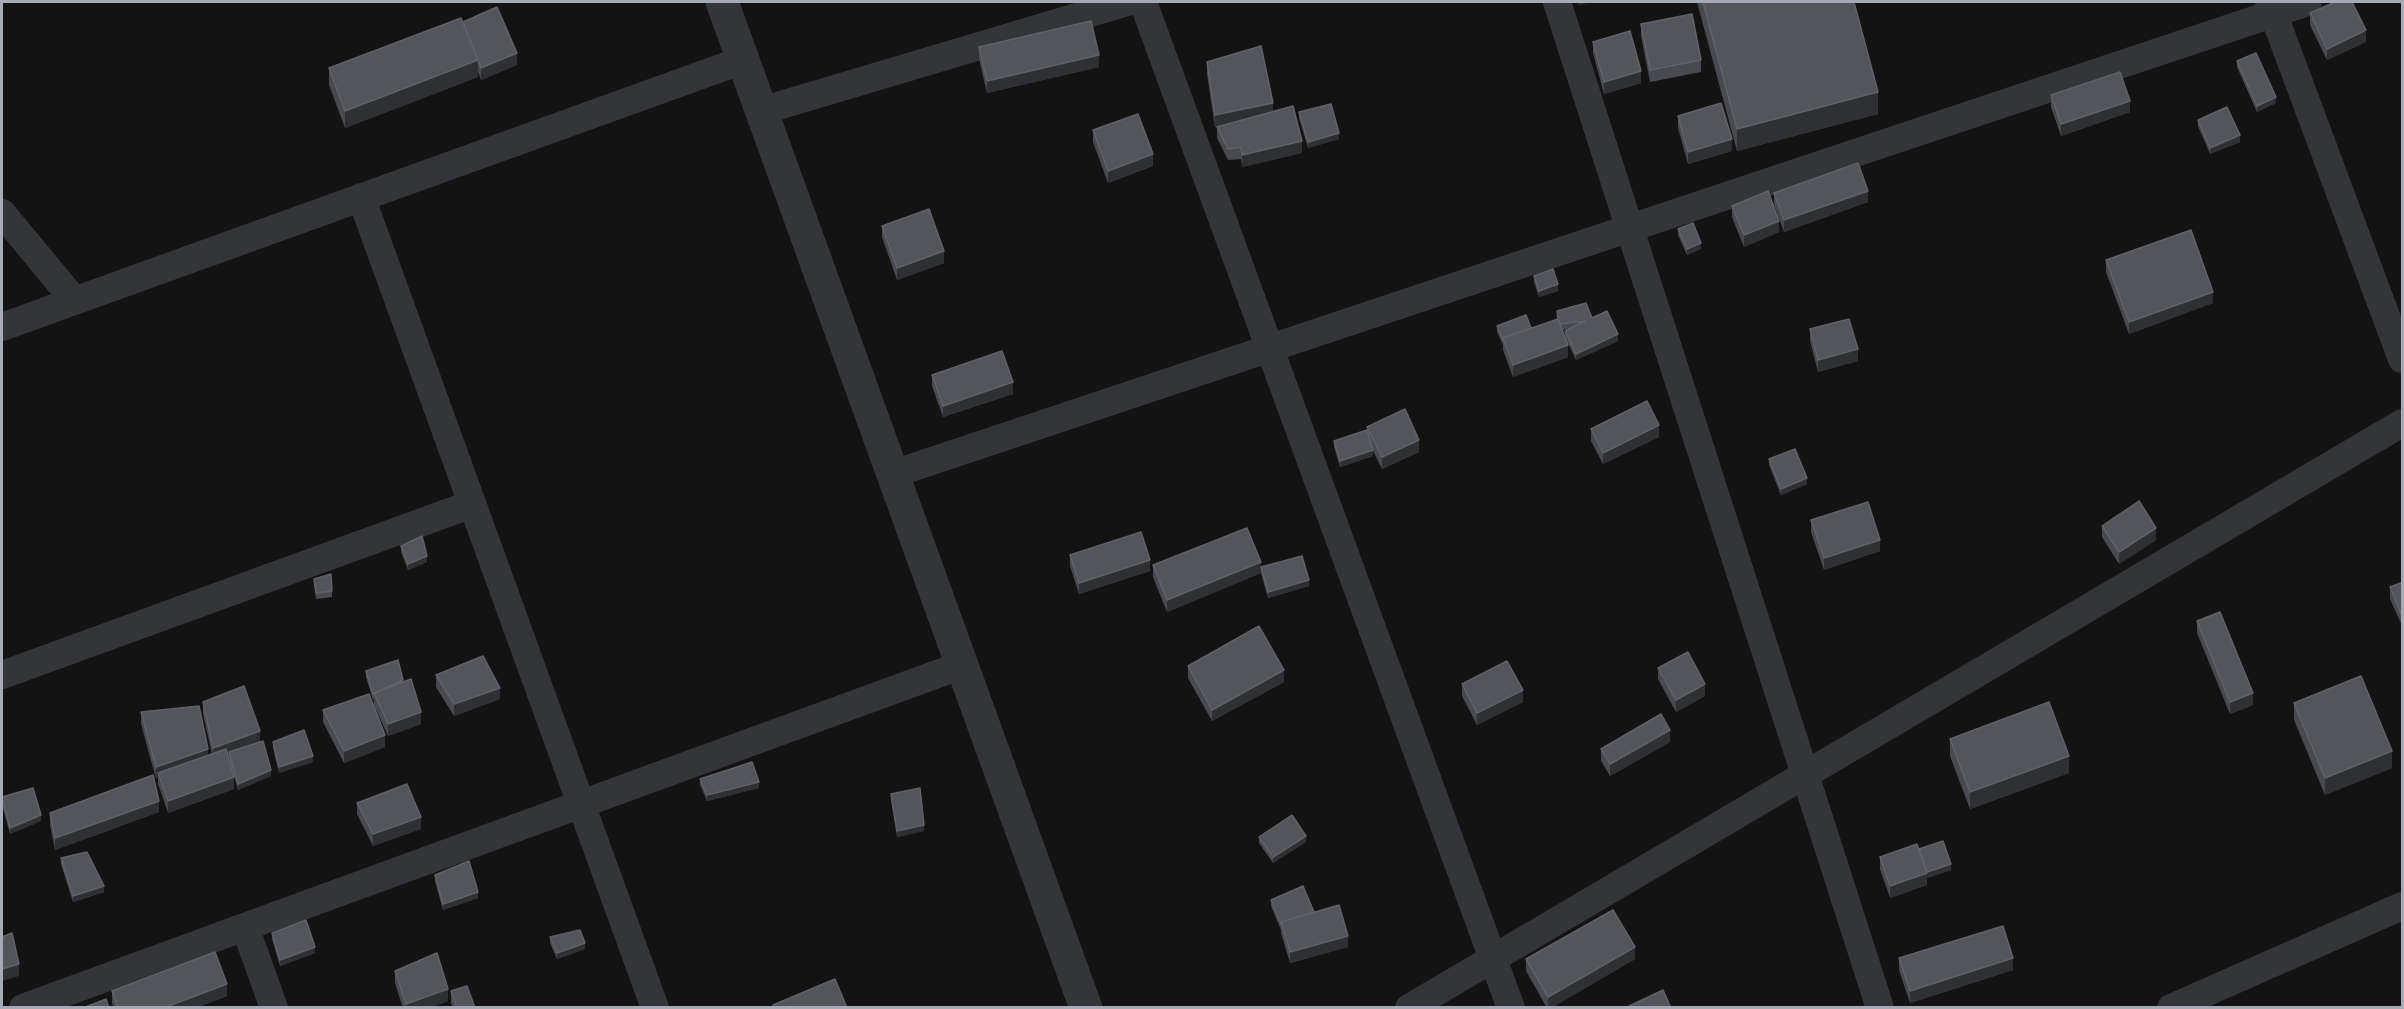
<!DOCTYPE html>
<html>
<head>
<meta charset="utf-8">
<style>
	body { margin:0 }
	#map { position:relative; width:2404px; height:1009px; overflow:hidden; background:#131314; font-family:"Nunito Sans",sans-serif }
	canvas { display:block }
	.frame { position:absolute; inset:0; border:3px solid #a5aab4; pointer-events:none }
</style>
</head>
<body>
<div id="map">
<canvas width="2404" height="1009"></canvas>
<div class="frame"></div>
</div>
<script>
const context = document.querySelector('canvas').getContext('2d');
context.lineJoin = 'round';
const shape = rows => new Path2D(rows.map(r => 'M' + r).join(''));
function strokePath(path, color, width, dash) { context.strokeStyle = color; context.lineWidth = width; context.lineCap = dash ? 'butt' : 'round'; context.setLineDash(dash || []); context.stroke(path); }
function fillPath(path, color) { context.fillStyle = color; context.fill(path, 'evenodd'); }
const minor = shape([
	[1143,2,1511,1008],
	[1557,2,1880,1008],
	[2269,2,2402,359],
	[761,111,1127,2],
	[361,197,655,1008],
	[2,213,75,301],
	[2,327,743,60],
	[893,474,2308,2],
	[2,675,472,504],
	[245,927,274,1008],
	[23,1008,962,665],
	[1409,1008,2402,423],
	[2171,1008,2402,906]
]);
const tertiary = shape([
	[722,2,1086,1008]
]);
const wall = shape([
	[1697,2,1854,2,1878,114,1737,151],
	[2310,13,2366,42,2327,60,2310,25],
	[463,22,517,65,481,80,478,72,478,77,345,128,329,85,329,68],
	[1641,24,1701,60,1701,72,1650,82,1641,36],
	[1593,42,1641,83,1604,94,1593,53],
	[979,47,1099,67,987,93,979,59],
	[2237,61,2276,103,2257,112,2237,67],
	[1207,62,1273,111,1302,153,1242,167,1241,159,1228,160,1217,138,1217,127,1215,127,1207,74],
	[2051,95,2130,112,2061,136,2051,107],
	[1299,112,1339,139,1308,148,1299,118],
	[1678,116,1732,151,1688,164,1678,128],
	[2198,120,2240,142,2210,154,2198,126],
	[1093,130,1153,166,1108,183,1093,142],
	[1774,193,1868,202,1784,232,1774,204],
	[1732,206,1779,232,1744,247,1732,217],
	[882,226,944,263,897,280,882,237],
	[1678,229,1701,249,1687,255,1678,235],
	[2106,260,2213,303,2129,334,2106,272],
	[1534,276,1558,291,1539,297,1534,282],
	[1592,318,1618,341,1576,360,1565,337,1565,331,1568,329,1562,330,1568,357,1513,377,1503,350,1503,345,1497,332,1497,326,1531,328],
	[1810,329,1858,361,1818,372,1810,341],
	[932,375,1013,394,943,417,932,386],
	[1367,427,1419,452,1382,469,1373,451,1373,456,1340,467,1334,447,1334,441,1367,432],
	[1591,429,1659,437,1603,464,1591,441],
	[1769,459,1807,484,1781,495,1769,465],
	[1811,520,1880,551,1824,570,1811,532],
	[2102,526,2156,540,2119,564,2102,537],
	[401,546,427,562,408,570,401,552],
	[1070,555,1150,571,1079,594,1070,566],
	[1153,565,1261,567,1309,586,1268,598,1261,573,1167,612,1153,577],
	[314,579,332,591,332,597,316,599,314,585],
	[2403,582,2403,628,2390,599,2390,587],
	[2197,621,2253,705,2230,714,2197,633],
	[1188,666,1284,682,1212,721,1188,678],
	[1658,668,1705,696,1676,712,1658,679],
	[366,671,403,682,421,724,388,736,374,705,374,699,373,700,366,677],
	[436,675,500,699,454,716,436,687],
	[1462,684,1523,702,1477,725,1462,696],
	[203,702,260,742,271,776,238,790,229,758,229,754,228,755,234,789,168,813,158,784,158,778,156,779,141,724,141,712,208,755,212,754,203,714],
	[2294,703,2392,768,2325,795,2294,720],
	[323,710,385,747,344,763,323,722],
	[1950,739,2069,773,1970,809,1950,756],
	[273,742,313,762,279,773,273,748],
	[1670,742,1610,776,1601,761,1601,749],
	[700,779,759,788,707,801,700,785],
	[891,794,924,831,897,837,891,800],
	[2,797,41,821,10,834,2,805],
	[357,803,421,829,373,846,357,814],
	[159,812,55,850,50,825,50,813],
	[1259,837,1306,842,1273,863,1259,843],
	[1919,849,1951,870,1927,878,1927,885,1890,898,1880,869,1880,857],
	[61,858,104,892,73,902,61,864],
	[435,875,478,898,443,910,435,881],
	[1271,900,1314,912,1348,947,1290,963,1281,933,1281,930,1271,906],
	[272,933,315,953,280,966,272,939],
	[550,937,585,949,557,959,550,943],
	[1899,958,2013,970,1910,1003,1899,970],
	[1526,959,1635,959,1551,1008,1547,1008,1526,971],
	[395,971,448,1001,429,1008,403,1008,395,983],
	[112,991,227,996,195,1008,114,1008,112,1003],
	[451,991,475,1008,453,1008,451,1003]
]);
const shadedWall = shape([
	[1578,2,1588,2,1588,3,1578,5],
	[2366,30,2366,42,2327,60,2327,49],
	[517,53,517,65,481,80,481,68],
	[1099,55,1099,67,987,93,987,81],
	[478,60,478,77,345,128,345,111],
	[1641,71,1641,83,1604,94,1604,82],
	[1878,92,1878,114,1737,151,1737,129],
	[2276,97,2276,103,2257,112,2257,106],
	[2130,101,2130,112,2061,136,2061,124],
	[1273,103,1273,115,1215,127,1215,115],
	[1339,133,1339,139,1308,148,1308,142],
	[2240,135,2240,142,2210,154,2210,148],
	[1732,139,1732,151,1688,164,1688,152],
	[1302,141,1302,153,1242,167,1242,155],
	[1153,154,1153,166,1108,183,1108,171],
	[1868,191,1868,202,1784,232,1784,220],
	[1779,221,1779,232,1744,247,1744,235],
	[1701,243,1701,249,1687,255,1687,249],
	[944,251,944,263,897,280,897,268],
	[1558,284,1558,291,1539,297,1539,291],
	[2213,292,2213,303,2129,334,2129,322],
	[1618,334,1618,341,1576,360,1576,354],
	[1568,345,1568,357,1513,377,1513,365],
	[1858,349,1858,361,1818,372,1818,360],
	[1013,382,1013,394,943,417,943,406],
	[1659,425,1659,437,1603,464,1603,453],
	[1419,440,1419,452,1382,469,1382,457],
	[1373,450,1373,456,1340,467,1340,461],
	[1807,478,1807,484,1781,495,1781,489],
	[2156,528,2156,540,2119,564,2119,552],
	[1880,540,1880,551,1824,570,1824,558],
	[427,556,427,562,408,570,408,564],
	[1150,560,1150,571,1079,594,1079,583],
	[1261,562,1261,573,1167,612,1167,600],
	[1309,580,1309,586,1268,598,1268,592],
	[1284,670,1284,682,1212,721,1212,710],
	[1705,684,1705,696,1676,712,1676,700],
	[500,688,500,699,454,716,454,704],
	[1523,690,1523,702,1477,725,1477,713],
	[2253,693,2253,705,2230,714,2230,702],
	[421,712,421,724,388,736,388,724],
	[1670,730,1670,742,1610,776,1610,764],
	[260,731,260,742,213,760,213,748],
	[385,735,385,747,344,763,344,751],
	[208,749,208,761,158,773,158,778,156,779,156,767],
	[2392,751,2392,768,2325,795,2325,778],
	[313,756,313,762,279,773,279,767],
	[2069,756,2069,773,1970,809,1970,792],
	[271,770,271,776,238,790,238,784],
	[234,777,234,789,168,813,168,801],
	[759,782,759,788,707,801,707,795],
	[159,801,159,812,55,850,55,838],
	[41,815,41,821,10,834,10,828],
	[421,817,421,829,373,846,373,834],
	[924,825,924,831,897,837,897,831],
	[1306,836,1306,842,1273,863,1273,857],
	[1951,864,1951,870,1927,878,1927,885,1890,898,1890,886],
	[104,886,104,892,73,902,73,896],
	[478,892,478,898,443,910,443,904],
	[1348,936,1348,947,1290,963,1290,952],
	[585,943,585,949,557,959,557,953],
	[315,947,315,953,280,966,280,960],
	[1635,947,1635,959,1551,1008,1548,1008,1548,997],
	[2013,958,2013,970,1910,1003,1910,991],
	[19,964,19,976,2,981,2,969],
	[227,984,227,996,195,1008,163,1008],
	[448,989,448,1001,429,1008,406,1008,406,1004]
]);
const building = shape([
	[1703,2,1854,2,1878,92,1737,129,1703,2],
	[2335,2,2352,2,2366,30,2327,49,2310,13,2335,2],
	[497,7,517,53,481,68,463,22,497,7],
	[1692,14,1701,60,1650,70,1641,24,1692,14],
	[461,18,478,60,345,111,329,68,461,18],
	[1091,21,1099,55,987,81,979,47,1091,21],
	[1630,31,1641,71,1604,82,1593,42,1630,31],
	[1261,46,1273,103,1215,115,1207,62,1261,46],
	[2256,53,2276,97,2257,106,2237,61,2256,53],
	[2120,72,2130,101,2061,124,2051,95,2120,72],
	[1721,103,1732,139,1688,152,1678,116,1721,103],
	[1331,104,1339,133,1308,142,1299,112,1331,104],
	[1293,106,1302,141,1242,155,1241,147,1228,149,1217,127,1293,106],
	[2227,107,2240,135,2210,148,2198,120,2227,107],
	[1138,114,1153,154,1108,171,1093,130,1138,114],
	[1858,163,1868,191,1784,220,1774,193,1858,163],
	[1768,191,1779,221,1744,235,1732,206,1768,191],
	[929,209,944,251,897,268,882,226,929,209],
	[1693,223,1701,243,1687,249,1678,229,1693,223],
	[2191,230,2213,292,2129,322,2106,260,2191,230],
	[1553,269,1558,284,1539,291,1534,276,1553,269],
	[1586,303,1592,318,1607,311,1618,334,1576,354,1565,331,1585,321,1560,324,1558,319,1557,311,1586,303],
	[1526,315,1531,328,1503,338,1503,340,1497,326,1526,315],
	[1558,319,1568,345,1513,365,1503,338,1558,319],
	[1849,319,1858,349,1818,360,1810,329,1849,319],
	[1002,351,1013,382,943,406,932,375,1002,351],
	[1647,401,1659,425,1603,453,1591,429,1647,401],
	[1405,409,1419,440,1382,457,1367,427,1405,409],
	[1367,430,1373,450,1340,461,1334,441,1367,430],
	[1795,449,1807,478,1781,489,1769,459,1795,449],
	[2139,501,2156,528,2119,552,2102,526,2139,501],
	[1868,502,1880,540,1824,558,1811,520,1868,502],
	[1247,528,1261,562,1167,600,1153,565,1247,528],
	[1141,532,1150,560,1079,583,1070,555,1141,532],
	[422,536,427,556,408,564,401,546,422,536],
	[1302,556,1309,580,1268,592,1261,567,1302,556],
	[331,574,332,591,316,593,314,579,331,574],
	[2403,582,2403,616,2402,616,2390,587,2403,582],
	[2220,612,2253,693,2230,702,2197,621,2220,612],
	[1259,626,1284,670,1212,710,1188,666,1259,626],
	[1688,652,1705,684,1676,700,1658,668,1688,652],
	[483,656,500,688,454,704,436,675,483,656],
	[398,660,403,680,373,694,366,671,398,660],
	[1507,661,1523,690,1477,713,1462,684,1507,661],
	[2361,676,2392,751,2325,778,2294,703,2361,676],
	[411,679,421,712,388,724,374,693,411,679],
	[244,686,260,731,213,748,203,702,244,686],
	[369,694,385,735,344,751,323,710,369,694],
	[2049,702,2069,756,1970,792,1950,739,2049,702],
	[199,706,208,749,156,767,141,712,199,706],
	[1661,714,1670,730,1610,764,1601,749,1661,714],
	[304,730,313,756,279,767,273,742,304,730],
	[263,741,271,770,238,784,229,752,263,741],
	[226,749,234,777,168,801,158,773,226,749],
	[752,762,759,782,707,795,700,779,752,762],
	[153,775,159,801,55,838,50,813,153,775],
	[407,784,421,817,373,834,357,803,407,784],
	[33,788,41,815,10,828,2,797,33,788],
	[920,788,924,825,897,831,891,794,920,788],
	[1292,815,1306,836,1273,857,1259,837,1292,815],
	[1943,841,1951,864,1927,872,1919,849,1943,841],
	[1917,844,1927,873,1890,886,1880,857,1917,844],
	[87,852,104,886,73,896,61,858,87,852],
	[469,861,478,892,443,904,435,875,469,861],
	[1303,886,1314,912,1281,922,1281,924,1271,900,1303,886],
	[1339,905,1348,936,1290,952,1281,922,1339,905],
	[1613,910,1635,947,1548,997,1526,959,1613,910],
	[306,920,315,947,280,960,272,933,306,920],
	[2003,926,2013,958,1910,991,1899,958,2003,926],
	[580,930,585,943,557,953,550,937,580,930],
	[12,933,19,964,2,969,2,937,12,933],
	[215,952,227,984,163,1008,118,1008,112,991,215,952],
	[437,953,448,989,406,1004,395,971,437,953],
	[835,979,847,1008,774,1008,773,1005,835,979],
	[467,986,475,1008,457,1008,451,991,467,986],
	[1663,990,1671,1008,1625,1008,1663,990],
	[106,999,109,1008,83,1008,106,999]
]);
strokePath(minor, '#343539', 28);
strokePath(tertiary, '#343539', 33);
fillPath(wall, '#494a4f');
fillPath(shadedWall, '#2f3033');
fillPath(building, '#53555a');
strokePath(building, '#606268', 1.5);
</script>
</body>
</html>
